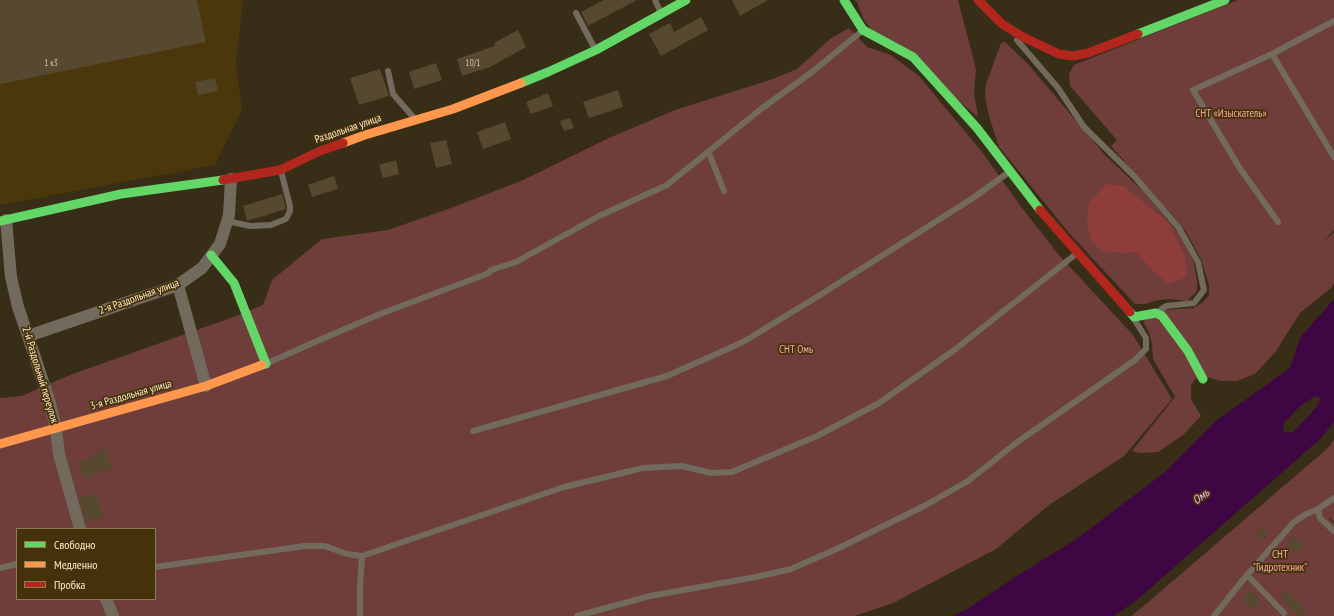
<!DOCTYPE html>
<html>
<head>
<meta charset="utf-8">
<style>
	body { margin:0 }
	#map { position:relative; width:1334px; height:616px; overflow:hidden; background:#382d17; font-family:"PT Sans Narrow",sans-serif }
	canvas { display:block }
	.legend { position:absolute; left:16px; top:528px; width:140px; height:72px; box-sizing:border-box; background:#45320a; border:1px solid #8f7c56; margin:0; padding:5px 7px; list-style:none; font-size:12px; color:#fdeac7 }
	.legend li { display:flex; align-items:center; gap:8px; height:20px }
	.legend b { width:20px; border:1px solid #8f7c56 }
</style>
</head>
<body>
<div id="map">
<canvas width="1334" height="616"></canvas>
<ul class="legend">
<li><b style="height:5px;background:#63d668"></b>Свободно</li>
<li><b style="height:5px;background:#ff974d"></b>Медленно</li>
<li><b style="height:5px;background:#b3261e"></b>Пробка</li>
</ul>
</div>
<script>
const context = document.querySelector('canvas').getContext('2d');
context.lineJoin = 'round';
function fillPath(path, color) { context.fillStyle = color; context.fill(path, 'evenodd'); }
const shape = rows => new Path2D(rows.map(r => 'M' + r).join(''));
function strokePath(path, color, width, dash) { context.strokeStyle = color; context.lineWidth = width; context.lineCap = dash ? 'butt' : 'round'; context.setLineDash(dash || []); context.stroke(path); }
function label(font, color, halo, rows, align = 'center') {
  context.font = font + ' "PT Sans Narrow",sans-serif'; context.lineWidth = 3.5; context.setLineDash([]); context.textBaseline = 'middle'; context.strokeStyle = halo; context.fillStyle = color; for (const [text, x, y, turn = 0] of rows) {
    context.save(); context.translate(x, y); context.rotate((+turn || 0) * Math.PI / 180); context.textAlign = isNaN(turn) ? turn : align; if (halo) context.strokeText(text, 0, 0); context.fillText(text, 0, 0); context.restore();
  }
}
const built = shape([
	[0,0,243,0,236,64,242,110,215,165,0,205]
]);
const green = shape([
	[854,0,958,0,976,69,974,93,978,117,870,28,863,18,857,2],
	[1238,0,1334,0,1334,230,1322,243,1334,232,1334,284,1331,288,1300,313,1276,351,1255,374,1237,381,1221,381,1207,377,1195,379,1191,385,1191,399,1201,416,1183,435,1158,452,1140,453,1132,451,1175,397,1153,359,1152,344,1149,332,1143,321,1165,310,1193,308,1202,303,1209,295,1209,285,1201,259,1185,230,1111,146,1117,140,1070,86,1069,74,1074,65],
	[849,28,867,47,891,55,919,76,982,152,1022,208,1058,254,1133,335,1172,399,1124,456,1049,505,996,549,893,603,855,616,0,616,0,398,22,396,70,375,236,316,263,305,272,280,322,239,388,230,451,208,521,181,609,138,675,110,773,79,797,69,830,39],
	[17,529,155,529,155,599,17,599],
	[1005,42,1028,64,1105,155,1142,190,1183,238,1194,263,1197,281,1197,291,1187,301,1171,299,1158,300,1145,304,1135,304,1070,234,999,147,989,116,985,97,986,84,1001,43],
	[1334,440,1334,522,1330,518,1329,519,1334,523,1334,616,1131,616,1146,604,1328,448]
]);
const forest = shape([
	[1106,184,1124,186,1169,223,1185,257,1187,277,1168,284,1151,269,1136,252,1121,253,1103,251,1091,242,1087,224,1089,203]
]);
const water = shape([
	[1334,299,1334,422,1320,439,1137,600,1114,616,953,616,969,608,1020,574,1078,538,1165,472,1217,420,1290,368,1300,338],
	[1316,396,1321,398,1316,408,1293,432,1288,433,1283,431,1284,423,1301,405]
]);
const building = shape([
	[0,0,197,0,206,42,0,84],
	[604,0,637,0,588,26,581,12],
	[732,0,768,0,740,16],
	[701,17,708,30,661,56,649,34,670,23,674,32],
	[518,30,526,47,490,67,462,76,457,59,495,46,494,43],
	[436,63,442,80,414,89,409,72],
	[380,69,389,96,359,105,350,78],
	[215,78,218,91,198,95,195,82],
	[618,90,623,107,589,118,583,102],
	[548,93,553,106,531,114,526,102],
	[570,118,574,128,564,131,560,121],
	[505,122,511,139,483,149,477,132],
	[446,140,452,164,436,168,430,143],
	[396,160,399,174,383,178,379,165],
	[334,176,338,189,312,197,308,185],
	[282,194,286,209,247,221,243,206],
	[105,449,112,469,83,478,78,462,94,457,93,453],
	[96,492,103,517,86,522,79,497],
	[1263,527,1269,533,1262,541,1256,535],
	[1293,537,1303,545,1296,553,1286,545],
	[1249,590,1262,601,1254,610,1242,599],
	[1286,590,1307,611,1302,616,1298,616,1279,597]
]);
const lane = shape([
	[655,0,661,13],
	[576,13,595,49],
	[1017,40,1058,88,1084,127,1134,176,1179,228,1198,262,1204,290,1194,303,1166,306,1158,312],
	[1272,54,1334,157],
	[388,71,393,94,415,119],
	[709,153,724,191],
	[227,221,250,226,271,225,286,219,290,211,290,206,281,171],
	[1278,222,1239,167,1193,90,1272,54,1334,21],
	[268,363,317,341,380,314,489,273,491,270,516,262,599,216,667,185,761,109,812,72,862,31],
	[473,431,667,376,743,342,820,295,973,198,1009,172],
	[1318,509,1320,518,1334,531],
	[155,567,305,546,325,546,347,554,362,556,564,487,643,468,682,466,711,473,732,472,817,436,879,403,953,351,1076,254],
	[0,568,17,564],
	[1247,575,1284,613],
	[360,616,360,586,362,556],
	[577,616,650,596,756,577,791,569,841,547,926,505,968,481,1016,443,1135,360,1146,349,1146,338,1134,319],
	[1214,616,1247,575,1294,522,1306,514,1318,509,1334,498]
]);
const street = shape([
	[6,220,11,277,18,307,28,336,50,403,56,429,59,454,80,529],
	[178,285,206,386],
	[28,336,178,285,202,268,220,244,229,215,231,179],
	[106,599,113,616]
]);
const fast = shape([
	[844,0,863,30,913,57,977,128,1040,210],
	[1138,34,1225,0],
	[521,83,548,72,596,50,686,0],
	[0,221,121,194,223,180],
	[211,255,234,283,266,364,262,365],
	[1130,312,1134,317,1156,313,1162,316,1188,351,1203,379]
]);
const slow = shape([
	[343,143,365,135,453,109,521,83],
	[0,444,206,386,262,365]
]);
const jam = shape([
	[978,0,1002,24,1023,37,1059,54,1073,56,1088,53,1138,34],
	[223,180,280,170,320,151,343,143],
	[1040,210,1130,312]
]);
const numberNames = [
	["1 к3",51,63],
	["10/1",473,63]
];
const parkNames = [
	["СНТ «Изыскатель»",1231,114],
	["СНТ Омь",796,350],
	["СНТ",1280,555],
	["\"Гидротехник\"",1280,568]
];
const streetNames = [
	["Раздольная улица",348,129,-19],
	["2-я Раздольная улица",139,297,-20],
	["2-й Раздольный переулок",40,375,73],
	["3-я Раздольная улица",131,395,-16]
];
const waterNames = [
	["Омь",1201,497,-37]
];
fillPath(built, '#4a370c');
fillPath(green, '#6f3e3a');
fillPath(forest, '#8e3d3b');
fillPath(water, '#3f0644');
fillPath(building, '#574830');
strokePath(lane, '#726a5d', 6);
strokePath(street, '#726a5d', 12);
strokePath(fast, '#63d668', 9);
strokePath(slow, '#ff974d', 9);
strokePath(jam, '#b3261e', 9);
label('9px', '#d4c2a1', null, numberNames);
label('11px', '#f6a8a5', '#45320a', parkNames);
label('11px', '#fdeac7', '#45320a', streetNames);
label('italic 12px', '#f1b0fb', '#45320a', waterNames);
</script>
</body>
</html>
